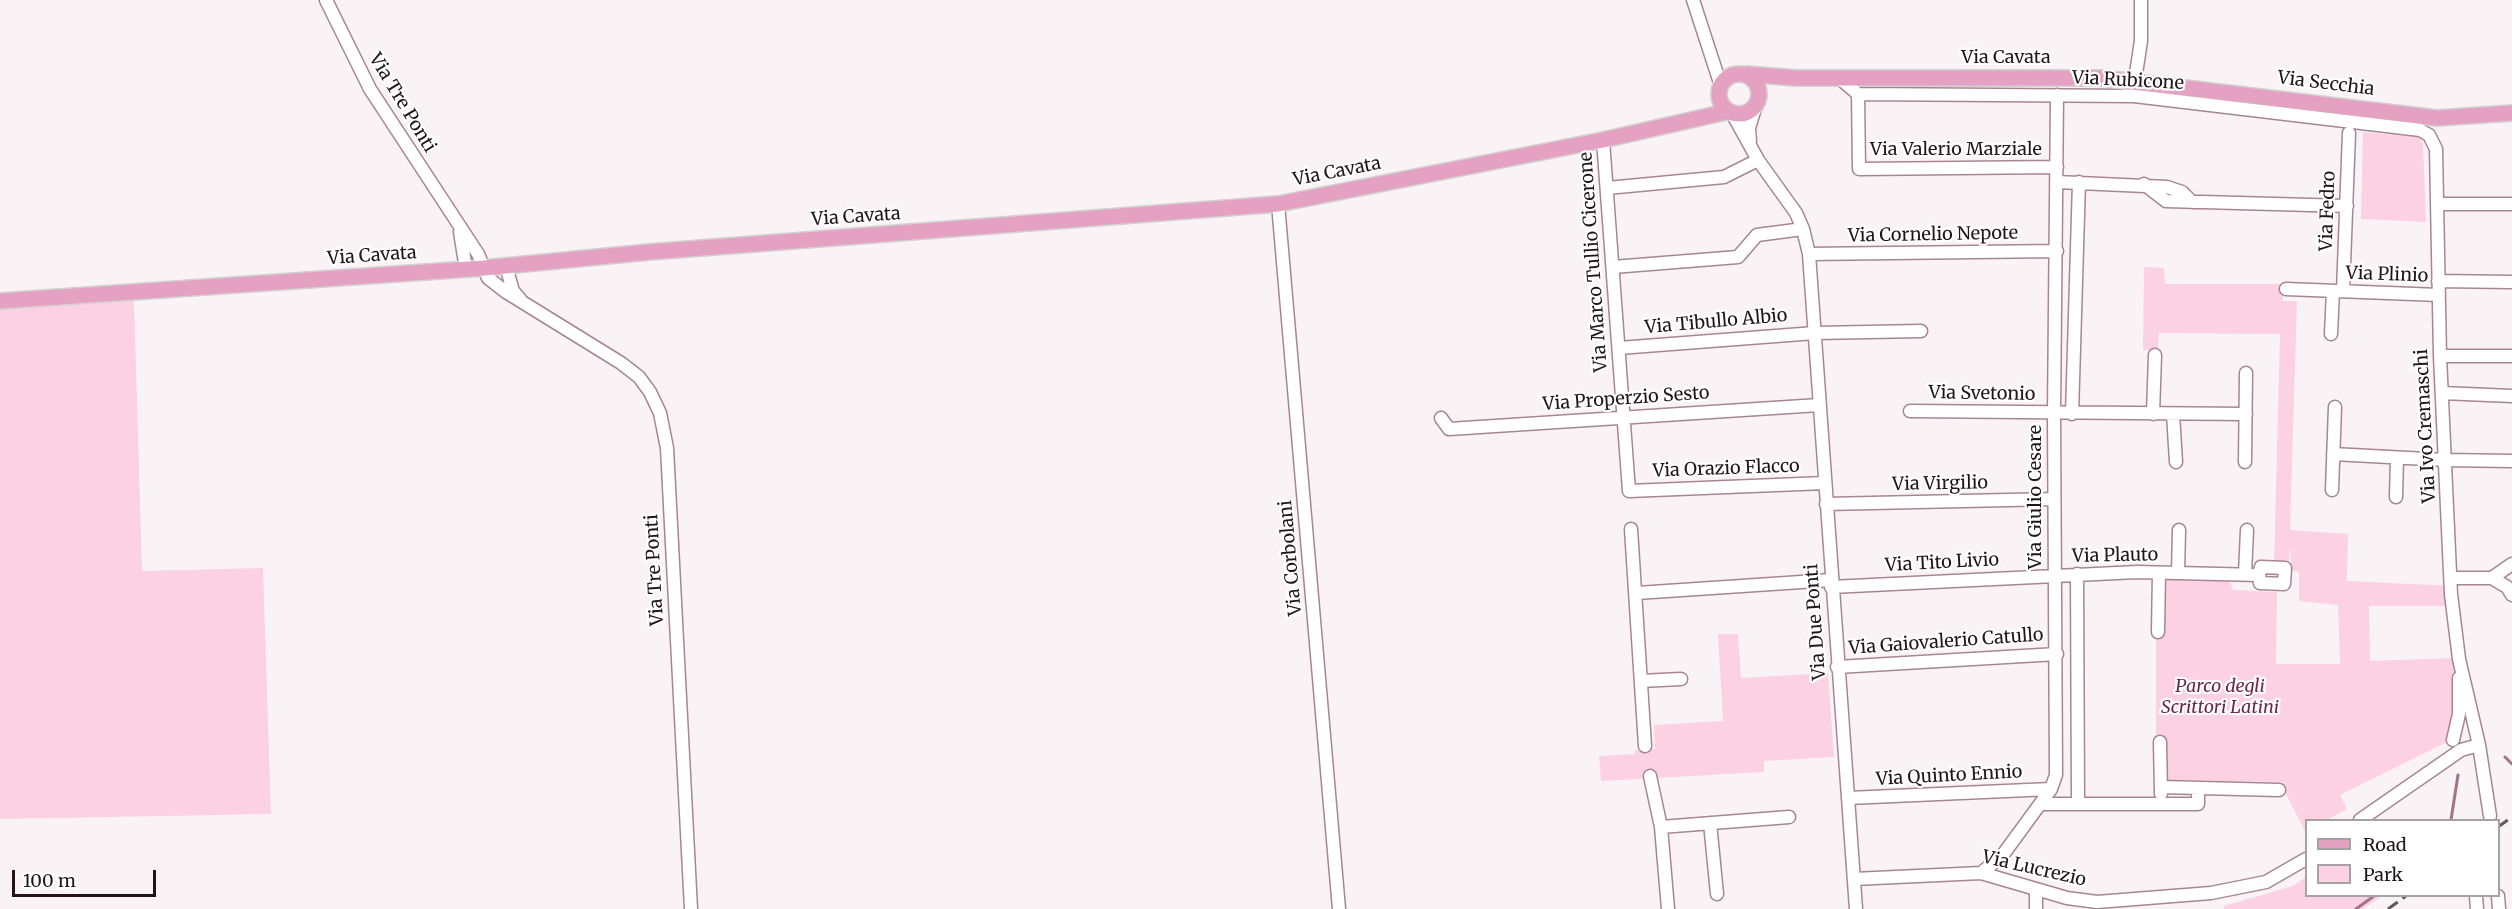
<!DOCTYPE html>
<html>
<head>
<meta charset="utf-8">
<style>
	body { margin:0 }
	#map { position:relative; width:2512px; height:909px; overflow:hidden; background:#faf3f6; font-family:Merriweather,serif }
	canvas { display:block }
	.legend { position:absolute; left:2305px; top:819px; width:195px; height:78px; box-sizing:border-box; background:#fff; border:2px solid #a6a1a3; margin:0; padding:8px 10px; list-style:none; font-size:18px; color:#21151a }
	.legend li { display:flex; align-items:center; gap:12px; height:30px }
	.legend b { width:30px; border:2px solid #a6a1a3 }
	.scale { position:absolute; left:12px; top:870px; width:144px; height:27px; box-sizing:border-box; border:3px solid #21151a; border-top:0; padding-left:8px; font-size:18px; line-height:21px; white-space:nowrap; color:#21151a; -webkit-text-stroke:4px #fff; paint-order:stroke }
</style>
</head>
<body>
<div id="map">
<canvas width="2512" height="909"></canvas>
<ul class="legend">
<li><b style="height:8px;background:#e5a1c2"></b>Road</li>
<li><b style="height:16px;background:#fcd1e2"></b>Park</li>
</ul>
<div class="scale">100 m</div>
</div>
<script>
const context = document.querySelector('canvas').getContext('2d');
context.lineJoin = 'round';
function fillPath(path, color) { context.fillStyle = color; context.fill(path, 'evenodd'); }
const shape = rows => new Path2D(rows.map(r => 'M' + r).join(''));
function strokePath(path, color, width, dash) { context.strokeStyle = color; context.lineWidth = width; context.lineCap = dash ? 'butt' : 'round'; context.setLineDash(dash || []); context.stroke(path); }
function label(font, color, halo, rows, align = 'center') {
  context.font = font + ' Merriweather,serif'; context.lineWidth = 4.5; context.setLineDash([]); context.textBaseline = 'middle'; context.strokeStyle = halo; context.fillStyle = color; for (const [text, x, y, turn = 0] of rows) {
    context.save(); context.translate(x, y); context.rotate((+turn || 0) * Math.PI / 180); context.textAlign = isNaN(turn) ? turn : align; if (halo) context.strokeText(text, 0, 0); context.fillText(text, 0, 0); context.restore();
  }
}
const green = shape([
	[2363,132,2419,137,2423,143,2426,222,2361,219],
	[2144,267,2164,268,2165,284,2283,284,2283,301,2297,301,2290,530,2348,534,2347,581,2453,586,2453,606,2369,606,2370,661,2455,658,2457,698,2449,741,2340,795,2347,809,2327,820,2306,820,2306,833,2284,790,2283,782,2165,780,2163,735,2156,735,2156,637,2162,637,2163,577,2229,579,2233,590,2277,592,2276,664,2340,664,2338,605,2299,601,2299,572,2291,570,2290,547,2288,568,2274,565,2280,334,2159,333,2158,350,2143,350],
	[134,299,142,571,263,568,271,814,0,819,0,306],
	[1718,634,1738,634,1741,678,1828,673,1834,757,1764,761,1764,772,1601,781,1599,756,1635,754,1635,750,1655,749,1654,725,1723,721],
	[2306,877,2306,896,2382,896,2363,909,2224,909,2224,906,2293,886]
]);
const stream = shape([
	[2505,757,2512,764],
	[2451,820,2458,775],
	[2356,909,2374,896]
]);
const minor = shape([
	[326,0,370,89,478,254,488,278,506,292,621,363,639,377,650,392,660,413,667,448,691,909],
	[1693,0,1721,86],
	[1838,77,1858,94,2134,96,2420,130,2429,135,2436,149,2440,356,2451,594,2459,659,2479,745,2490,816],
	[2135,80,2141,41,2141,0],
	[1858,94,1859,169,2057,167],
	[1732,113,1758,160,1796,213,1803,229,1809,254,1856,909],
	[1603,140,1629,491,1825,483],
	[1750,141,1749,128,1756,105],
	[2057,182,2167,187,2182,192,2192,202],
	[2144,184,2166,201,2347,206],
	[1607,188,1724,177,1758,160],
	[1278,204,1339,909],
	[2437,204,2512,204],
	[460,232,466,269],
	[1809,254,2057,251],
	[506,266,513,291,520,299],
	[1613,267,1738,257,1757,235,1803,229],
	[2438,281,2512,282],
	[2286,289,2439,295],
	[2343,291,2349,133],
	[2331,334,2333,291],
	[1619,348,1815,333,1921,331],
	[2440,356,2512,356],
	[2442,393,2512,396],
	[1910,411,2246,414],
	[2072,414,2079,182],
	[2153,414,2155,355],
	[2173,414,2176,462],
	[1441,418,1449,429,1819,405],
	[2333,454,2445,460,2512,461],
	[2245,462,2246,373],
	[2332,490,2335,407],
	[2396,497,2397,458],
	[1826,504,2054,499],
	[1631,529,1645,746],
	[2178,573,2179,530],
	[2077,574,2078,804],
	[2245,574,2247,530],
	[2452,578,2492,578,2507,587,2512,595],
	[2492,578,2512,564],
	[1831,587,2137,572,2259,575,2260,583,2284,584,2285,568,2261,567,2259,575],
	[1637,593,1831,580],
	[2158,632,2159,573],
	[1837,667,2057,654],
	[1641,681,1681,679],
	[2453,740,2459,714,2459,678],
	[2160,742,2161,794],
	[1650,776,1661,827,1668,909],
	[2161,787,2279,790],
	[1848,798,2051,789],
	[2040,804,2198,804,2198,788],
	[2360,820,2461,750,2479,745],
	[1710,823,1717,894],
	[1661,827,1789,817],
	[1981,873,2002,856,2051,789,2056,775,2054,414,2057,95],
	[1854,879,1981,873,2067,898,2097,902,2211,893,2266,882,2306,859],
	[2036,889,2036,909],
	[2476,896,2477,909],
	[2498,896,2499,909]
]);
const major = shape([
	'1719 94a20 20 0 1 1 40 0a20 20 0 1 1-40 0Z',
	[1747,74,1796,78,2102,78,2437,118,2512,113],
	[0,301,484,268,649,252,1278,204,1603,140,1726,112]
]);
const rail = shape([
	[2498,827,2512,817],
	[2388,909,2406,896]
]);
const streetNames = [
	["Via Cavata",2006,58],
	["Via Rubicone",2128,81,3],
	["Via Secchia",2326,84,7],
	["Via Tre Ponti",402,103,59],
	["Via Valerio Marziale",1956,150],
	["Via Cavata",1337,172,-11],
	["Via Fedro",2328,211,-88],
	["Via Cavata",856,217,-4],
	["Via Cornelio Nepote",1933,235,-1],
	["Via Cavata",372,256,-4],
	["Via Marco Tullio Cicerone",1594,262,-94],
	["Via Plinio",2387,275,2],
	["Via Tibullo Albio",1716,322,-5],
	["Via Svetonio",1982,394,1],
	["Via Properzio Sesto",1626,399,-4],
	["Via Ivo Cremaschi",2426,426,-93],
	["Via Orazio Flacco",1726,469,-2],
	["Via Virgilio",1940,484,-1],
	["Via Giulio Cesare",2036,497,-90],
	["Via Plauto",2115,556,-1],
	["Via Corbolani",1291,558,-95],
	["Via Tito Livio",1942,563,-3],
	["Via Tre Ponti",655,570,-93],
	["Via Due Ponti",1816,622,-94],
	["Via Gaiovalerio Catullo",1946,642,-4],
	["Via Quinto Ennio",1949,776,-3],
	["Via Lucrezio",2034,869,13]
];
const parkNames = [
	["Parco degli",2220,687],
	["Scrittori Latini",2220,708]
];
fillPath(green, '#fcd1e2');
strokePath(stream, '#a27487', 3);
strokePath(minor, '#a78693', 15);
strokePath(major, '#d3d0d1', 18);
strokePath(minor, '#fff', 12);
strokePath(major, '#e5a1c2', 15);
strokePath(rail, '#63595d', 3, [12, 6]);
label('18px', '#21151a', '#fff', streetNames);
label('italic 18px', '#6e264a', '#fff', parkNames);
</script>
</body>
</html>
